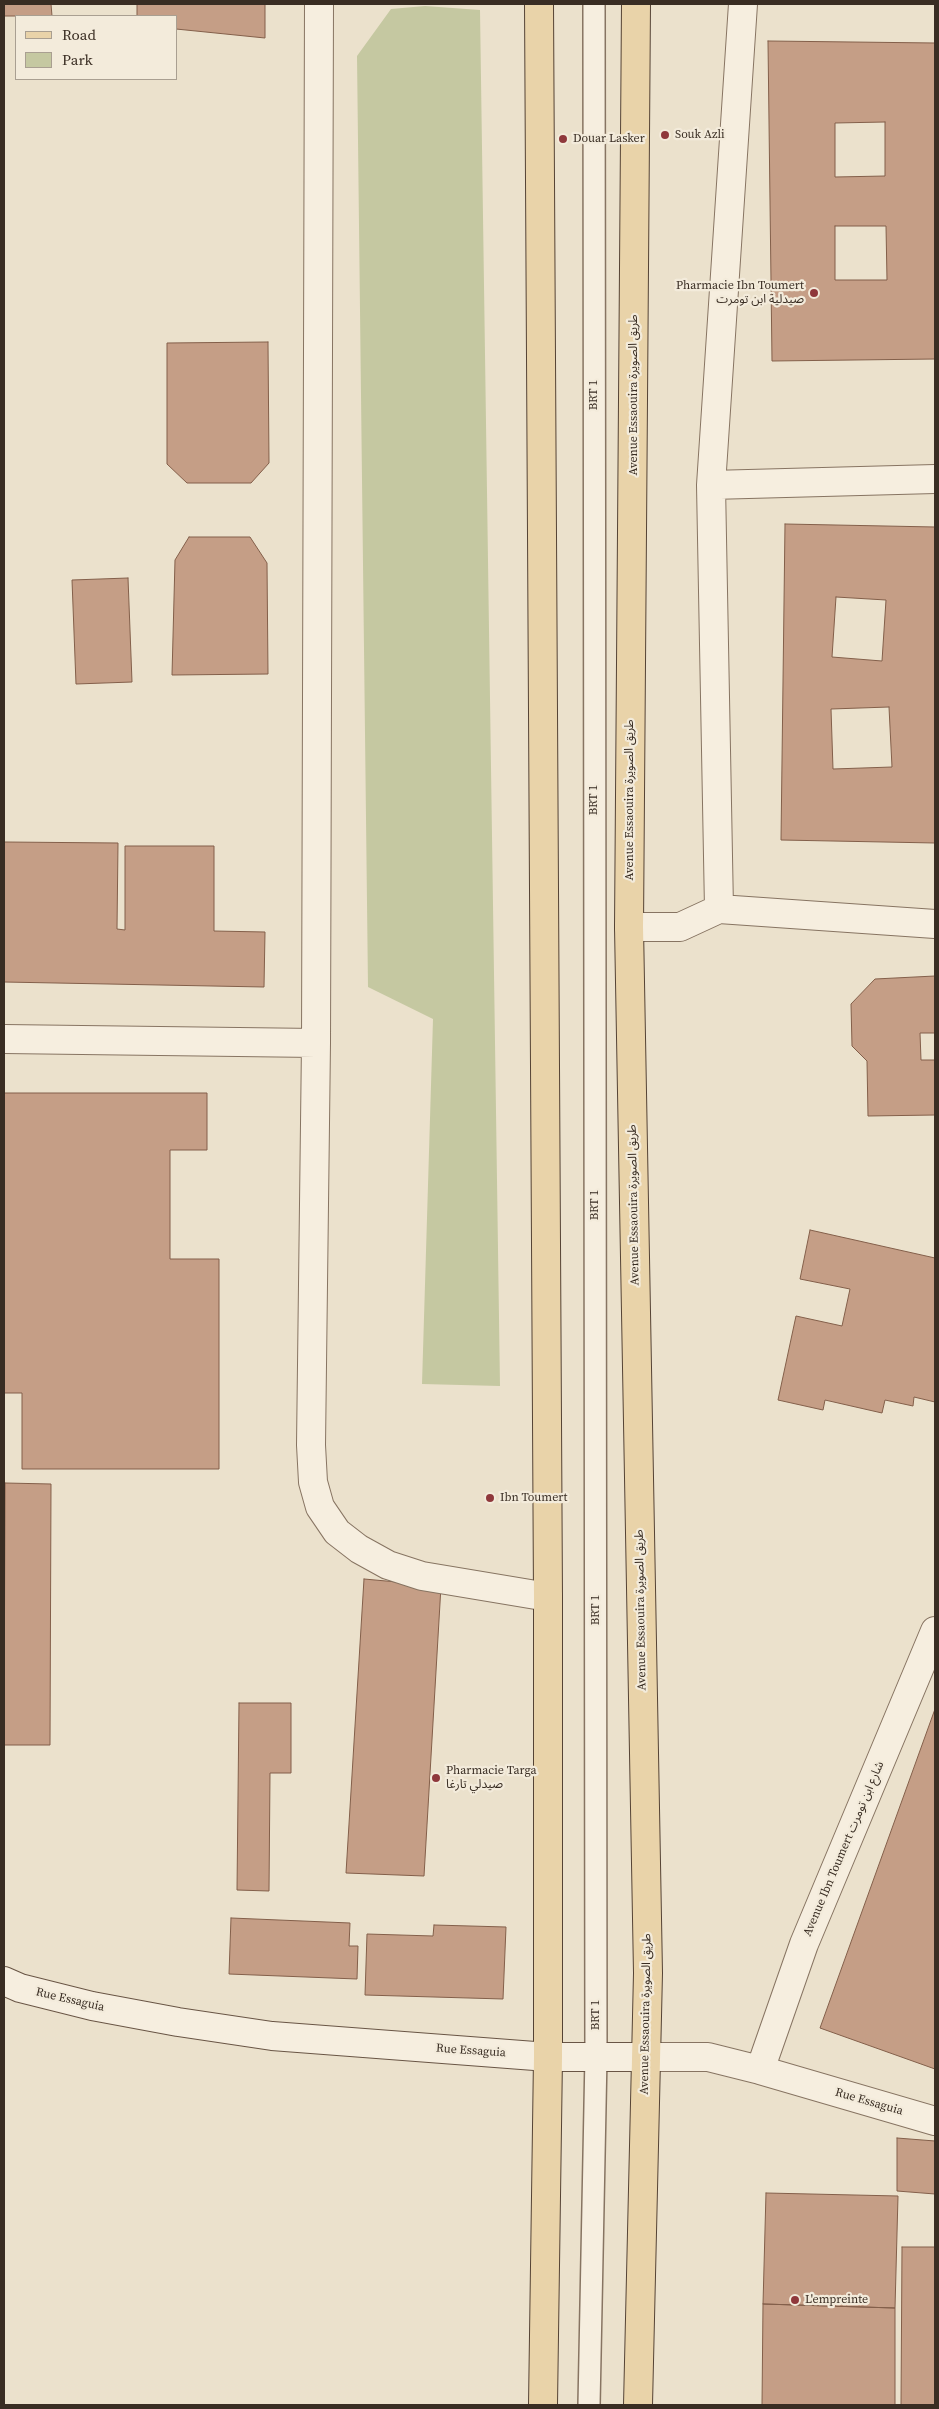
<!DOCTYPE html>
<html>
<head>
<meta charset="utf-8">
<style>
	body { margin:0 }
	#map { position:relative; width:939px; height:2409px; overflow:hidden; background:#ebe1cc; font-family:"Source Serif 4",serif }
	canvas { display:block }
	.frame { position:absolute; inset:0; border:5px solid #392d23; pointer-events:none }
	.legend { position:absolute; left:15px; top:15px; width:162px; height:65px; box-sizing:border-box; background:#f3ebdb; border:1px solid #a99f91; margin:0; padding:6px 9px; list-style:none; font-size:15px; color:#392d23 }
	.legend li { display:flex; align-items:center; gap:10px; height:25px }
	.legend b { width:25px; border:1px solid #a99f91 }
</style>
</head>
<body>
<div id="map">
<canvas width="939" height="2409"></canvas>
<div class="frame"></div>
<ul class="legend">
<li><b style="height:6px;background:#e9d3a9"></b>Road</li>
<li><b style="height:14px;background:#c5c8a1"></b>Park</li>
</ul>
</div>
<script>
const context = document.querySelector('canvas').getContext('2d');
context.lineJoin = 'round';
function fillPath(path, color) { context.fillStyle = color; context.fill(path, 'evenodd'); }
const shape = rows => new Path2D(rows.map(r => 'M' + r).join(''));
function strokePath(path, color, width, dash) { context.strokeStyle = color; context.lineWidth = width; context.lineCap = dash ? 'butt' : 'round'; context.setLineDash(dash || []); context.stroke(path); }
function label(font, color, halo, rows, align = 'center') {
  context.font = font + ' "Source Serif 4","Noto Sans Arabic",serif'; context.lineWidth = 4.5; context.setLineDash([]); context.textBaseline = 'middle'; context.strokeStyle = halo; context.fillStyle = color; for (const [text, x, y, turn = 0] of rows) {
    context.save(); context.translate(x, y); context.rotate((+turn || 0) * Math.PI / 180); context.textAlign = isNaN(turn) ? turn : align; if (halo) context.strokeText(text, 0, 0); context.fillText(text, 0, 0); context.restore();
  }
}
const green = shape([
	[425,6,480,10,500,1386,422,1384,433,1019,368,987,357,56,391,9]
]);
const building = shape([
	[4,4,51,4,52,16,4,16,4,4],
	[137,4,265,4,265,38,176,29,176,16,137,16,137,4],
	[768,41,935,43,935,359,772,361,768,41],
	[885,122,885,176,835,177,835,123,885,122],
	[835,226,886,226,887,280,835,280,835,226],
	[268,342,269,463,251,483,187,483,167,464,167,343,268,342],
	[785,524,935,527,935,843,781,840,785,524],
	[836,597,886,600,882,661,832,657,836,597],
	[889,707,892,767,833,769,831,709,889,707],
	[189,537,250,537,267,563,268,674,172,675,175,560,189,537],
	[128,578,132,682,76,684,72,580,128,578],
	[4,842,118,843,117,929,125,930,125,846,214,846,214,931,265,932,264,987,4,982,4,842],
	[935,976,935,1033,920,1033,921,1060,935,1060,935,1115,868,1116,867,1061,852,1046,851,1004,875,979,935,976],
	[4,1093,207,1093,207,1150,170,1150,170,1259,219,1259,219,1469,22,1469,22,1393,4,1393,4,1093],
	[810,1230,935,1258,935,1402,914,1397,913,1406,885,1400,882,1413,825,1400,823,1410,778,1400,796,1316,842,1326,850,1289,800,1279,810,1230],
	[5,1483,51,1484,50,1745,4,1745,5,1483],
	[364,1579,441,1586,424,1876,346,1873,364,1579],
	[239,1703,291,1703,291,1773,270,1773,269,1891,237,1890,239,1703],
	[935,1709,935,2069,820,2028,935,1709],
	[231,1918,350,1923,349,1946,358,1946,357,1979,229,1974,231,1918],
	[434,1925,506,1927,503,1999,365,1995,367,1934,433,1936,434,1925],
	[897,2138,935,2141,935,2194,897,2191,897,2138],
	[766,2193,898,2196,895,2308,763,2304,766,2193],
	[902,2247,935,2247,935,2405,901,2405,902,2247],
	[763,2304,895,2308,895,2405,762,2405,763,2304]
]);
const lane = shape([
	[589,2405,596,2056,594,4]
]);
const street = shape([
	[319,4,316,1043,311,1445,313,1482,320,1507,337,1532,359,1549,388,1565,422,1576,548,1597],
	[711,485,935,479],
	[719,909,935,924],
	[629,927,680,927,719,909,711,485,743,4],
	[4,1039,316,1043],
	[646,2057,708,2057,760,2070,935,2121],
	[760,2070,804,1944,935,1631]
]);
const secondary = shape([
	[4,1981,20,1988,92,2006,178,2022,272,2036,548,2057,646,2057]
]);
const primary = shape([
	[539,4,548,1597,548,2057,543,2405],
	[636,4,629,927,648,1973,638,2405]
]);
const markers = [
	[665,135,5,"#8f383b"],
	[563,139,5,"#8f383b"],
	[814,293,5,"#8f383b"],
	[490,1498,5,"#8f383b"],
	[436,1778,5,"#8f383b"],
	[795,2300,5,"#8f383b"]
];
const poiNames = [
	["Souk Azli",675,135],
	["Douar Lasker",573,139],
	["Pharmacie Ibn Toumert",804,286,"right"],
	["صيدلية ابن تومرت",804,300,"right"],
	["Ibn Toumert",500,1498],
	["Pharmacie Targa",446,1771],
	["صيدلي تارغا",446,1785],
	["L'empreinte",805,2300]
];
const streetNames = [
	["BRT 1",594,395,-90],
	["Avenue Essaouira طريق الصويرة",634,395,-90],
	["BRT 1",594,800,-90],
	["Avenue Essaouira طريق الصويرة",630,800,-90],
	["BRT 1",595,1205,-90],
	["Avenue Essaouira طريق الصويرة",634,1205,-91],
	["BRT 1",596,1610,-90],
	["Avenue Essaouira طريق الصويرة",641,1610,-91],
	["Avenue Ibn Toumert شارع ابن تومرت",844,1849,-67],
	["Rue Essaguia",70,2000,13],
	["Avenue Essaouira طريق الصويرة",646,2014,-89],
	["BRT 1",596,2015,-90],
	["Rue Essaguia",471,2051,4],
	["Rue Essaguia",869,2102,16]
];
fillPath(green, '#c5c8a1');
fillPath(building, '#c59e86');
strokePath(building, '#835f4a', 1);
strokePath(lane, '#877462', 24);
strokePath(street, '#877462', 30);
strokePath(secondary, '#695545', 30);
strokePath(primary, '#554335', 30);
strokePath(lane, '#f6eedf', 21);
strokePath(street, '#f6eedf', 28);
strokePath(secondary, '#f6eedf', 28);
strokePath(primary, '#e9d3a9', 28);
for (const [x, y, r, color] of markers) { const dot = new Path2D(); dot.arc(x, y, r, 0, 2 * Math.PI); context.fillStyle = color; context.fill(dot); strokePath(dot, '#f3ebdb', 2); }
label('12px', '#392d23', '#f3ebdb', poiNames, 'left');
label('12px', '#392d23', '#f3ebdb', streetNames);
</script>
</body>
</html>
